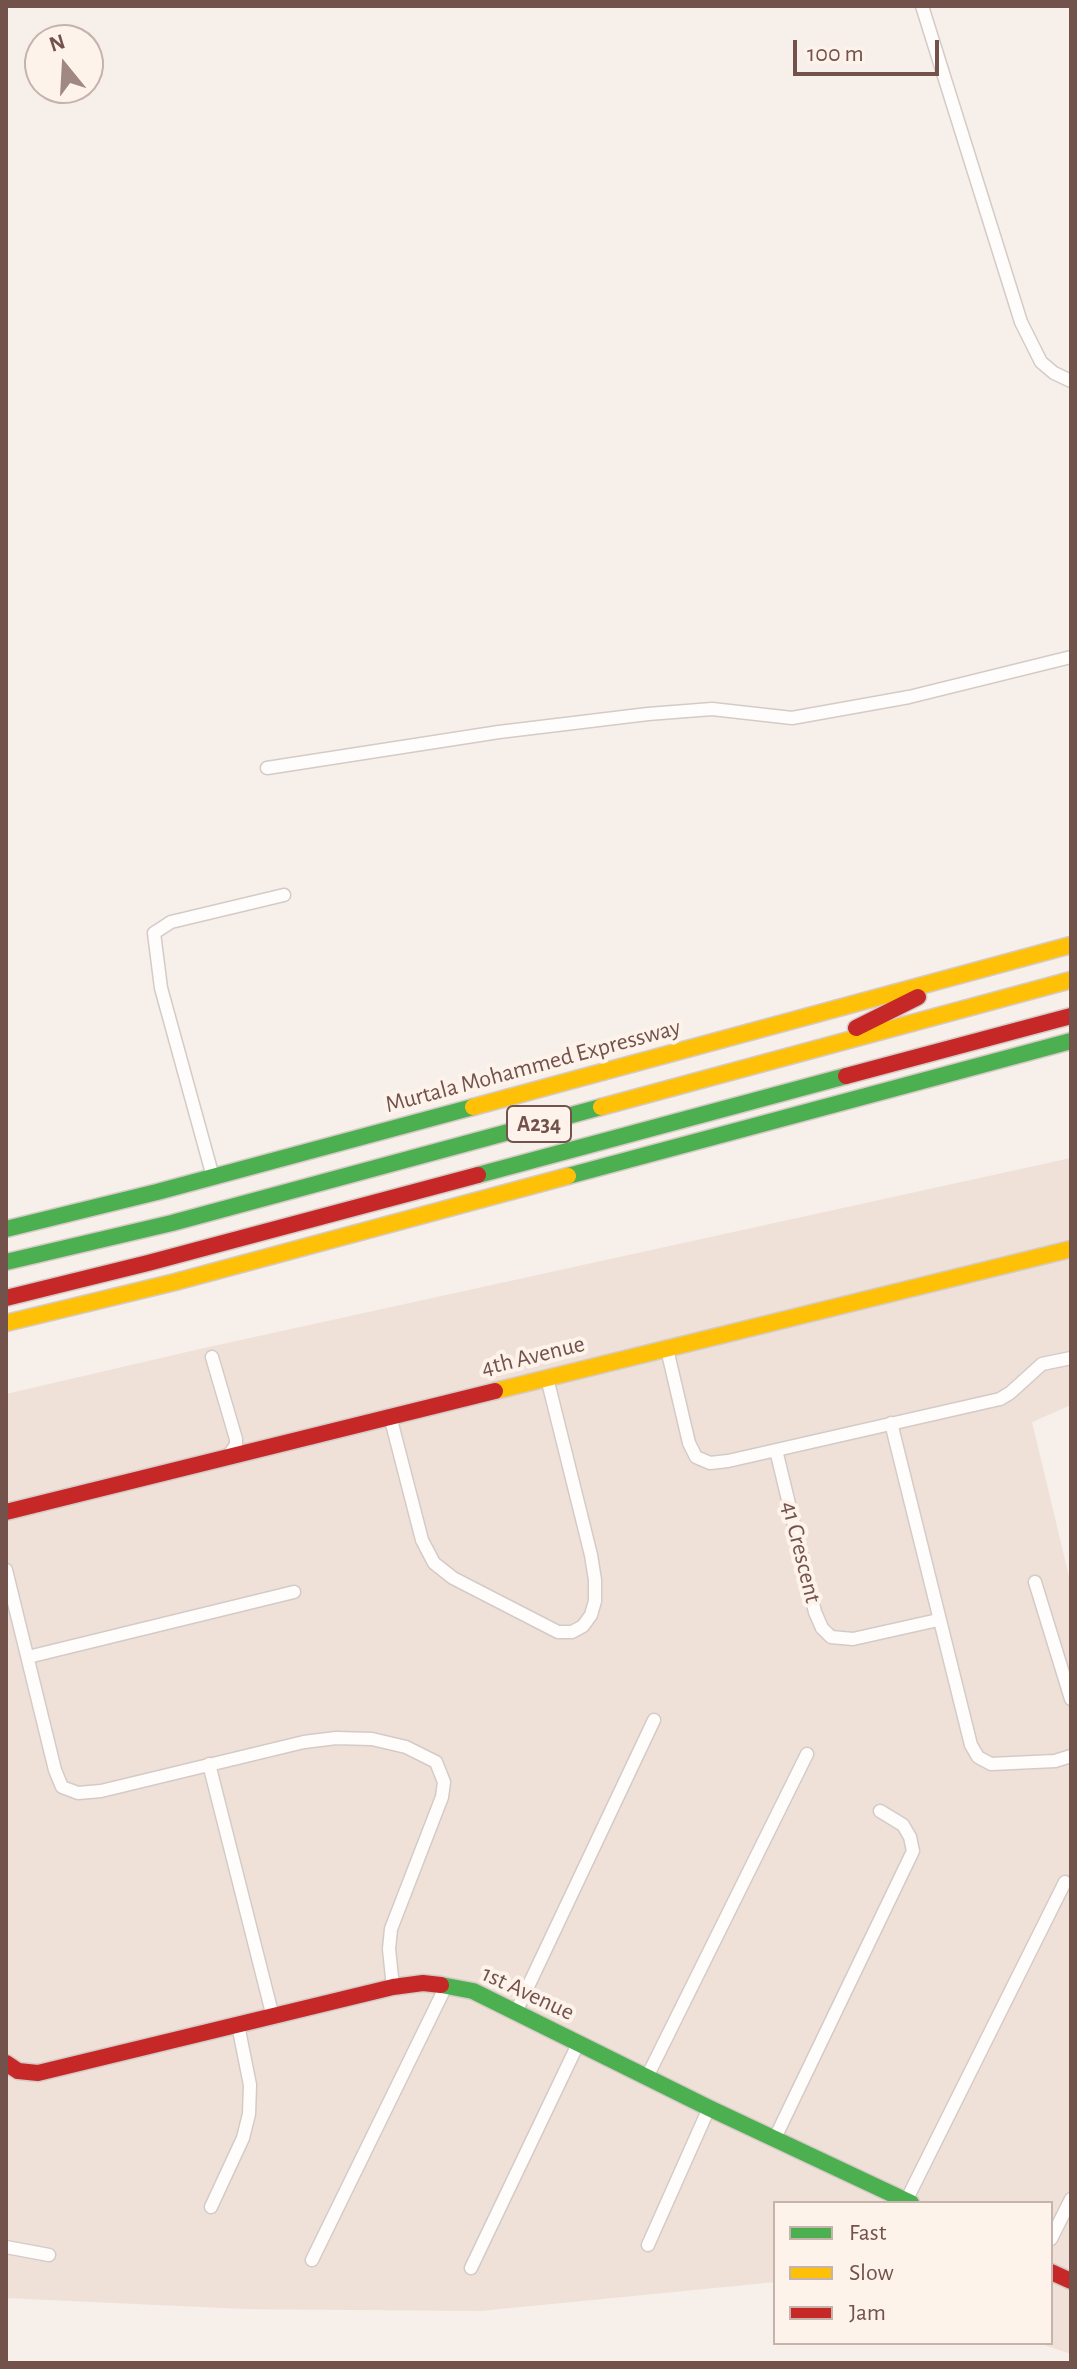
<!DOCTYPE html>
<html>
<head>
<meta charset="utf-8">
<style>
	body { margin:0 }
	#map { position:relative; width:1077px; height:2369px; overflow:hidden; background:#f6efea; font-family:"Alegreya Sans",sans-serif }
	canvas { display:block }
	.frame { position:absolute; inset:0; border:8px solid #73524c; pointer-events:none }
	.legend { position:absolute; left:773px; top:2201px; width:280px; height:144px; box-sizing:border-box; background:#fef3eb; border:2px solid #c6b3ab; margin:0; padding:10px 14px; list-style:none; font-size:24px; color:#73524c }
	.legend li { display:flex; align-items:center; gap:16px; height:40px }
	.legend b { width:40px; border:2px solid #c6b3ab }
	.north { position:absolute; left:24px; top:24px; width:80px; height:80px; box-sizing:border-box; background:#fef3eb; border:2px solid #c6b3ab; border-radius:50%; rotate:342deg; font-size:22px; font-weight:700; line-height:32px; text-align:center; color:#73524c }
	.north::after { content:''; display:block; margin:auto; width:28px; height:36px; background:#a18983; clip-path:polygon(50% 0,100% 100%,50% 72%,0 100%) }
	.scale { position:absolute; left:793px; top:40px; width:146px; height:36px; box-sizing:border-box; border:4px solid #73524c; border-top:0; padding-left:10px; font-size:24px; line-height:28px; white-space:nowrap; color:#73524c; -webkit-text-stroke:6px #fef3eb; paint-order:stroke }
</style>
</head>
<body>
<div id="map">
<canvas width="1077" height="2369"></canvas>
<div class="frame"></div>
<ul class="legend">
<li><b style="height:10px;background:#4caf50"></b>Fast</li>
<li><b style="height:10px;background:#ffc107"></b>Slow</li>
<li><b style="height:10px;background:#c62828"></b>Jam</li>
</ul>
<div class="north">N</div>
<div class="scale">100 m</div>
</div>
<script>
const context = document.querySelector('canvas').getContext('2d');
context.lineJoin = 'round';
function fillPath(path, color) { context.fillStyle = color; context.fill(path, 'evenodd'); }
const shape = rows => new Path2D(rows.map(r => 'M' + r).join(''));
function strokePath(path, color, width, dash) { context.strokeStyle = color; context.lineWidth = width; context.lineCap = dash ? 'butt' : 'round'; context.setLineDash(dash || []); context.stroke(path); }
function label(font, color, halo, rows, align = 'center') {
  context.font = font + ' "Alegreya Sans",sans-serif'; context.lineWidth = 8; context.setLineDash([]); context.textBaseline = 'middle'; context.strokeStyle = halo; context.fillStyle = color; for (const [text, x, y, turn = 0] of rows) {
    context.save(); context.translate(x, y); context.rotate((+turn || 0) * Math.PI / 180); context.textAlign = isNaN(turn) ? turn : align; if (halo) context.strokeText(text, 0, 0); context.fillText(text, 0, 0); context.restore();
  }
}
const residential = shape([
	[1071,1158,1071,1405,1032,1422,1071,1585,1071,2354,1038,2343,1051,2343,1051,2203,775,2203,775,2282,480,2311,245,2309,6,2298,6,1394,200,1349]
]);
const street = shape([
	[922,6,1021,322,1041,362,1054,373,1071,381],
	[267,768,499,732,648,714,712,709,792,718,909,697,1071,657],
	[213,1177,161,988,154,933,171,922,284,895],
	[667,1349,689,1443,696,1457,710,1463,728,1461,1000,1399,1010,1393,1042,1364,1071,1358],
	[212,1357,236,1439,236,1445,228,1456],
	[390,1416,422,1540,434,1563,453,1578,558,1632,572,1632,583,1626,591,1615,595,1601,595,1580,591,1555,547,1378],
	[891,1423,971,1745,978,1757,991,1764,1055,1761,1071,1756],
	[776,1450,815,1612,822,1628,831,1637,853,1639,938,1620],
	[6,1570,55,1770,62,1787,78,1793,101,1791,304,1742,336,1738,372,1739,406,1747,436,1762,444,1782,442,1797,391,1929,389,1949,393,1987],
	[1035,1582,1071,1699],
	[28,1657,294,1592],
	[209,1764,273,2017],
	[516,2012,654,1720],
	[647,2077,807,1754],
	[774,2140,913,1851,910,1837,903,1825,880,1811],
	[906,2201,1065,1882],
	[211,2207,243,2138,249,2114,250,2085,238,2025],
	[1051,2239,1071,2199],
	[648,2245,709,2108],
	[6,2247,49,2255],
	[312,2260,446,1986],
	[471,2268,578,2044]
]);
const fast = shape([
	[478,1175,846,1076],
	[568,1176,1071,1041],
	[6,1229,157,1192,473,1107],
	[6,1262,172,1223,601,1107],
	[441,1985,473,1991,709,2108,911,2203]
]);
const slow = shape([
	[473,1107,1071,945],
	[601,1107,1071,980],
	[6,1323,175,1282,568,1176],
	[495,1391,1071,1249]
]);
const jam = shape([
	[856,1028,918,997],
	[846,1076,1071,1016],
	[6,1298,148,1263,478,1175],
	[6,1512,495,1391],
	[6,2063,18,2071,38,2073,393,1987,423,1983,441,1985],
	[1051,2272,1071,2281]
]);
const shields = [
	[539,1124,64]
];
const shieldNames = [
	["A234",539,1124]
];
const streetNames = [
	["Murtala Mohammed Expressway",533,1066,-15],
	["4th Avenue",533,1356,-14],
	["41 Crescent",801,1552,76],
	["1st Avenue",528,1993,25]
];
fillPath(residential, '#efe0d8');
strokePath(street, '#d4cbc7', 15);
strokePath(fast, '#d5cac6', 19);
strokePath(slow, '#d5cac6', 19);
strokePath(jam, '#d5cac6', 19);
strokePath(street, '#fefdfc', 12);
strokePath(fast, '#4caf50', 16);
strokePath(slow, '#ffc107', 16);
strokePath(jam, '#c62828', 16);
for (const [x, y, w] of shields) { const box = new Path2D(); box.roundRect(x - w / 2, y - 18, w, 36, 6); context.fillStyle = '#fef3eb'; context.fill(box); strokePath(box, '#73524c', 2); }
label('bold 22px', '#73524c', null, shieldNames);
label('24px', '#73524c', '#fef3eb', streetNames);
</script>
</body>
</html>
